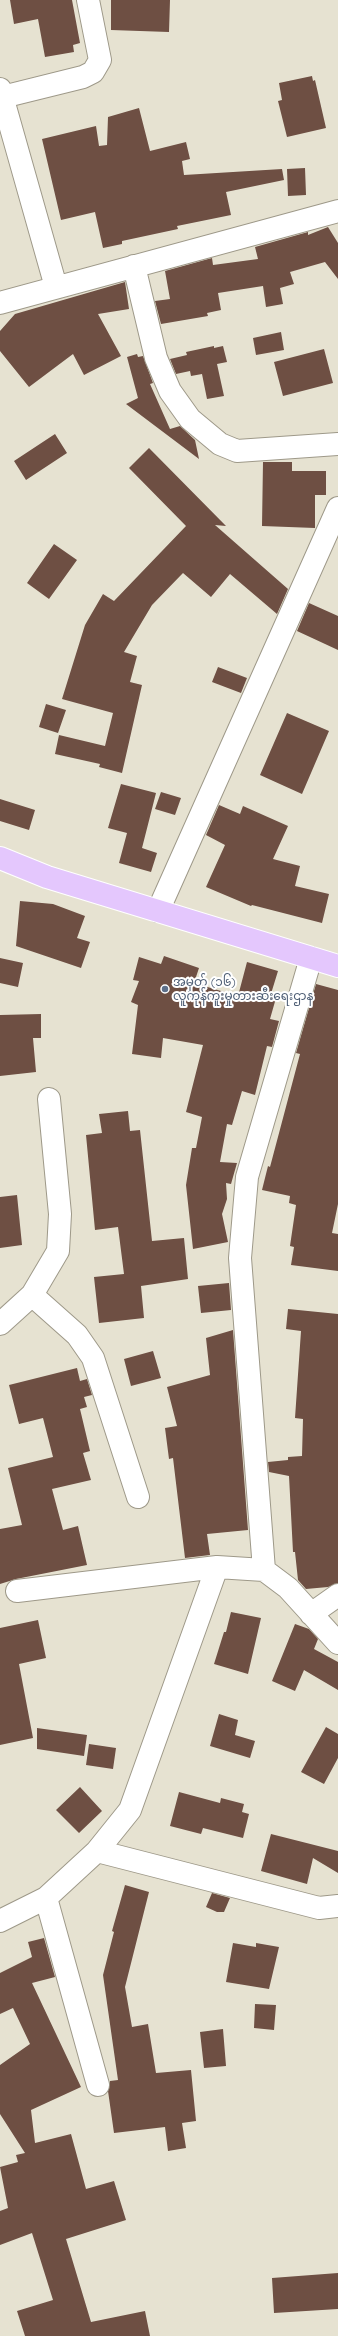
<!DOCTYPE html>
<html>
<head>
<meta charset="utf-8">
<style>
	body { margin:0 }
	canvas { display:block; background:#e6e2d1 }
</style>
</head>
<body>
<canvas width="338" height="2336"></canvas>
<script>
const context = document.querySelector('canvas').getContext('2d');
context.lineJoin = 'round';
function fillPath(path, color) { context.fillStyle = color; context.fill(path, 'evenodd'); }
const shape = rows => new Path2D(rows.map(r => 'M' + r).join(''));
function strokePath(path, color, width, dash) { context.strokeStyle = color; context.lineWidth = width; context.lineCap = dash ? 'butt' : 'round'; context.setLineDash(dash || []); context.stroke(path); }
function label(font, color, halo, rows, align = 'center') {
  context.font = font + ' Quicksand,"Noto Sans Myanmar",sans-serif'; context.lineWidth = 4; context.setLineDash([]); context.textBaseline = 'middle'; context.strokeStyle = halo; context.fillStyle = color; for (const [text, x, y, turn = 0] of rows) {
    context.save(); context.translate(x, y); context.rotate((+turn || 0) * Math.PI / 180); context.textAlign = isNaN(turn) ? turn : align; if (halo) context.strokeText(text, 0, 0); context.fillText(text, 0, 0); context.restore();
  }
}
const building = shape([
	[10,0,72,0,80,43,73,45,74,52,45,57,38,19,14,24],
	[111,0,170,0,169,32,111,30],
	[312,76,313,81,315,80,326,128,287,137,278,101,282,100,279,83],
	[139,108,150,151,186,142,190,159,182,161,184,175,282,169,284,180,226,192,231,215,177,226,178,229,122,241,122,244,103,248,95,212,61,220,42,139,96,126,99,146,107,145,108,117],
	[305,168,306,195,288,196,287,169],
	[328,227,338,243,338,279,325,262,290,272,294,284,280,288,283,304,266,307,263,286,218,293,221,310,207,313,208,316,161,324,155,301,170,299,165,271,212,258,213,265,258,259,255,247,308,232,308,235],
	[125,282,129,309,98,314,121,356,84,375,73,354,29,387,0,351,0,331,15,314],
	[281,332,284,350,256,355,253,338],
	[214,346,214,348,223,346,227,362,217,364,224,396,207,399,202,374,191,376,190,371,176,374,170,359,187,355,186,352],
	[324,349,333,383,283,396,274,362],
	[137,354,138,357,143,356,153,383,150,384,170,429,180,426,195,440,199,459,126,404,138,398,127,357],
	[55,434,67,453,26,480,14,461],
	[149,448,226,526,215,525,288,589,277,614,230,574,211,597,183,573,152,605,124,652,137,656,130,682,142,685,122,773,99,767,100,764,55,754,59,735,105,746,113,713,62,699,85,625,103,594,114,601,186,526,129,468],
	[263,462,292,462,292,471,326,471,326,495,315,495,315,528,262,526],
	[54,544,77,560,49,599,27,583],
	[309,603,338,616,338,650,297,631],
	[218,667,247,678,241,693,212,682],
	[46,704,66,710,58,733,39,727],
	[287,713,329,731,302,794,260,775],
	[121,784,156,793,142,848,157,853,151,872,119,863,127,833,108,828],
	[161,792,181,798,175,815,155,809],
	[0,799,35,810,29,830,0,821],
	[219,805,240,814,243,806,288,826,273,859,300,866,295,886,329,894,322,923,252,905,251,906,206,887,225,845,206,835],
	[20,901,53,904,85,916,77,938,90,942,81,968,16,946],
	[164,956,199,968,194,983,238,996,247,962,278,971,270,997,276,998,270,1019,279,1021,272,1047,267,1046,255,1095,242,1091,232,1125,227,1124,220,1162,237,1163,231,1184,226,1183,227,1199,222,1214,228,1242,193,1249,186,1185,192,1148,196,1148,202,1117,186,1112,203,1045,163,1038,161,1058,132,1054,138,1005,131,1002,139,981,133,980,139,957,161,964],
	[0,958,23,963,18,987,0,983],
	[316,984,338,990,338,1204,332,1233,338,1234,338,1271,291,1265,294,1247,290,1246,296,1205,289,1203,290,1196,262,1190,268,1166,270,1167,300,1054,296,1053],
	[41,1014,41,1038,33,1038,36,1072,0,1076,0,1015],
	[128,1111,130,1131,140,1130,152,1241,184,1238,188,1279,141,1286,144,1318,99,1323,94,1277,124,1274,118,1227,95,1230,86,1135,102,1133,99,1114],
	[17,1195,22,1245,0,1248,0,1197],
	[229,1283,231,1310,201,1313,198,1286],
	[288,1309,338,1314,338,1583,328,1587,306,1589,298,1580,295,1552,293,1552,289,1476,269,1472,268,1462,288,1460,288,1457,302,1456,303,1419,295,1418,301,1331,286,1329],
	[233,1330,248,1530,207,1534,210,1555,185,1558,173,1458,169,1459,165,1428,177,1426,167,1387,210,1375,206,1338],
	[153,1351,161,1378,131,1386,124,1359],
	[77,1368,80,1381,87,1379,92,1395,84,1397,87,1407,80,1409,90,1451,83,1453,91,1480,52,1489,63,1530,78,1526,87,1565,16,1579,0,1584,0,1529,22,1525,8,1468,53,1457,43,1418,19,1424,9,1385],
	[231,1612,261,1618,248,1674,214,1664,224,1632,226,1632],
	[38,1620,46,1658,19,1664,33,1738,0,1745,0,1628],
	[295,1624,309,1629,318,1639,314,1649,338,1662,338,1690,304,1670,295,1691,272,1681],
	[219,1714,238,1720,235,1735,255,1741,250,1758,210,1746],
	[326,1727,338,1734,338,1758,324,1784,301,1772],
	[37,1728,87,1735,84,1756,37,1749],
	[89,1744,116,1748,113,1769,86,1765],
	[80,1787,102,1811,79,1833,56,1810],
	[179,1792,220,1803,221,1798,244,1804,242,1812,249,1814,243,1838,203,1828,201,1834,170,1826],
	[271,1834,338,1851,338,1873,313,1858,307,1884,261,1871],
	[125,1885,149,1892,125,1987,132,2027,148,2024,156,2073,191,2070,196,2121,182,2123,186,2148,168,2151,165,2127,114,2133,108,2091,110,2081,118,2080,103,1975,114,1932,112,1931],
	[212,1893,230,1898,224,1912,217,1912,206,1907],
	[44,1938,55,1977,32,1983,81,2087,31,2110,35,2143,71,2134,86,2189,114,2181,126,2220,66,2239,91,2322,145,2311,150,2336,25,2336,17,2311,53,2300,32,2233,0,2245,0,2211,8,2208,0,2167,18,2162,16,2155,25,2153,0,2114,0,2065,30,2044,13,2008,0,2014,0,1973,32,1957,28,1942],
	[233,1943,256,1947,256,1943,279,1947,269,1989,226,1982],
	[255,2004,276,2005,274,2030,254,2028],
	[223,2029,226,2066,204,2068,200,2032],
	[338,2273,338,2309,274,2313,272,2278]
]);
const minor = shape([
	[0,89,56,287],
	[2,97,83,77,93,72,100,60,88,0],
	[134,266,156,358,170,391,190,419,220,444,237,451,338,444],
	[0,303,338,211],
	[158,911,338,508],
	[32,1295,77,1335,93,1358,138,1497],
	[0,1324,32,1295,58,1251,60,1214,49,1099],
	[264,1570,240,1258,247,1177,311,958],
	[17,1591,217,1567,264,1570,288,1588,338,1643],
	[311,1614,338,1595],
	[97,1851,319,1908,338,1906],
	[46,1898,98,2085],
	[0,1921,46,1898,97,1851,130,1810,217,1567]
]);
const major = shape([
	[0,858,47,877,338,966]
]);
const markers = [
	[165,989,4,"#5c6f8a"]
];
const serviceNames = [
	["အမှတ် (၁၆)",173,982],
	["လူကုန်ကူးမှုတားဆီးရေးဌာန",173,996]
];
fillPath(building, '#6e4f43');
strokePath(minor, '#9e9989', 24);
strokePath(major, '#fff', 24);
strokePath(minor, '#fff', 22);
strokePath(major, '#e4c7fd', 22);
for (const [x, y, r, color] of markers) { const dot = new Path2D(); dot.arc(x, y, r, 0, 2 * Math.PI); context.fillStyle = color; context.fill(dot); strokePath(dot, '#fff', 1.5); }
label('12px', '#4e5e75', '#fff', serviceNames, 'left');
</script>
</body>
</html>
